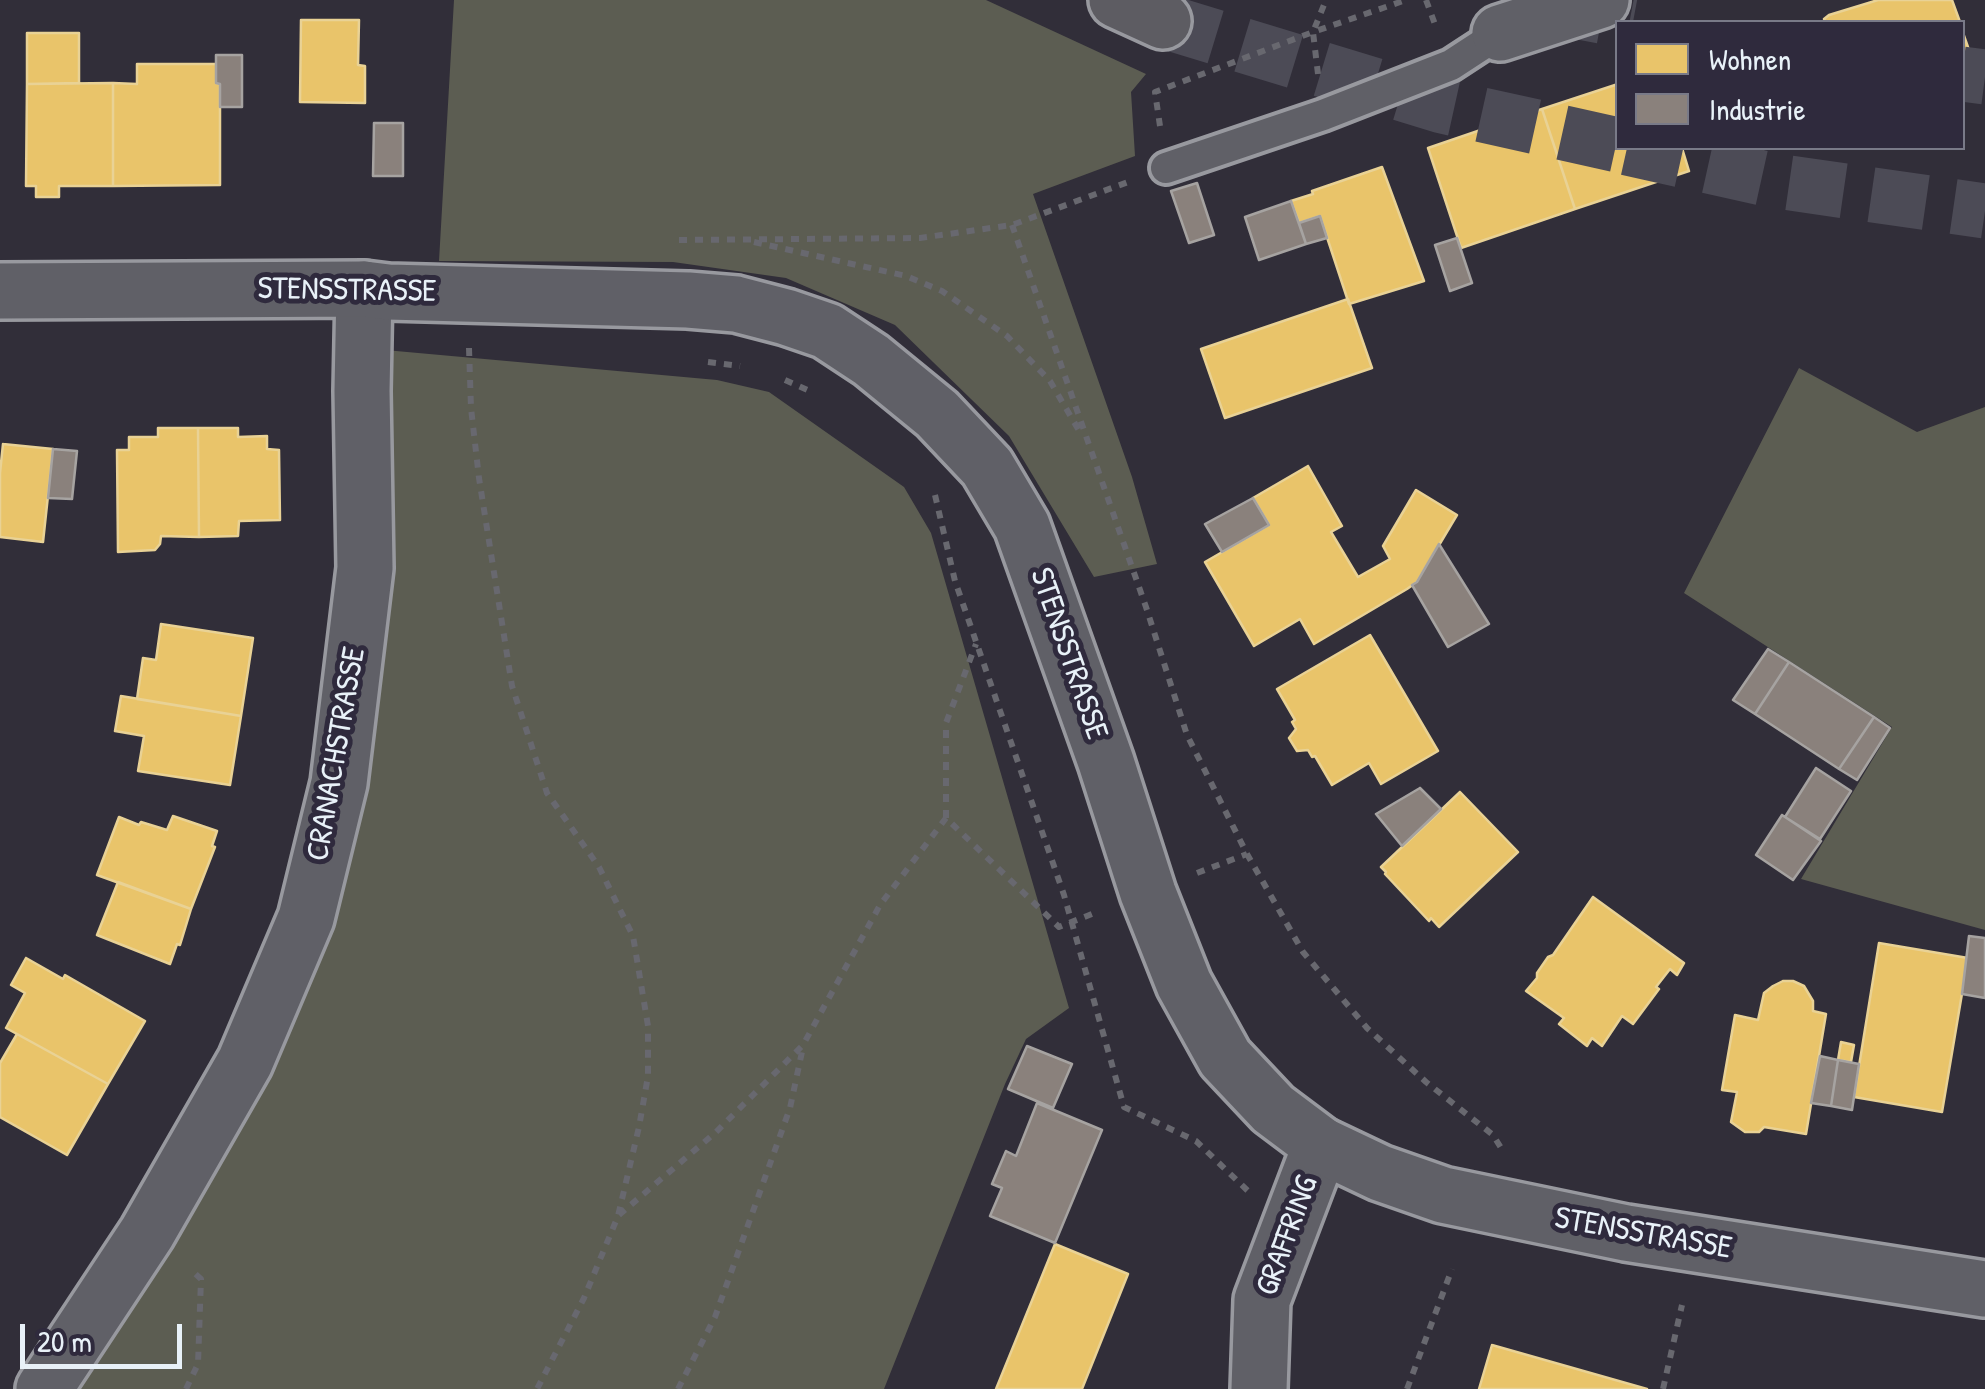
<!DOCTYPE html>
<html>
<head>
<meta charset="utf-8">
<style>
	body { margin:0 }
	#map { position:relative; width:1985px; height:1389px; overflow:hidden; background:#312e39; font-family:"Patrick Hand",sans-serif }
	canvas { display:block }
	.legend { position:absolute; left:1615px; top:20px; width:350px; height:130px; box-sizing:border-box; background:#2f2a3d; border:2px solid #797a88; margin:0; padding:12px 18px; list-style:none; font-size:30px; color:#e8f1f8 }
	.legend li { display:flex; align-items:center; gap:20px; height:50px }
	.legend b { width:50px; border:2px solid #797a88 }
	.scale { position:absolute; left:20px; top:1324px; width:162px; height:45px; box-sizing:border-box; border:5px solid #e8f1f8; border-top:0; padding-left:12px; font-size:30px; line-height:35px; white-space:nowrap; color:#e8f1f8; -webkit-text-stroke:8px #2f2a3d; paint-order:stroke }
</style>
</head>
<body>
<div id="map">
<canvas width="1985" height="1389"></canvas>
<ul class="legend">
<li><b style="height:28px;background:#e9c46a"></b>Wohnen</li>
<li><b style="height:28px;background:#8a817c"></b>Industrie</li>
</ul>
<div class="scale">20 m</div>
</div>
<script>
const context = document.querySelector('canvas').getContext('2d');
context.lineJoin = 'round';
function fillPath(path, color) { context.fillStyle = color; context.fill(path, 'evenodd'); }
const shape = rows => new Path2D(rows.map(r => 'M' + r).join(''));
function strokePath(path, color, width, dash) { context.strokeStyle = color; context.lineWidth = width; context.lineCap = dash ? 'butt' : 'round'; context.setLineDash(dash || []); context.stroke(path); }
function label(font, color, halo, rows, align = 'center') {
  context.font = font + ' "Patrick Hand",sans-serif'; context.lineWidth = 10; context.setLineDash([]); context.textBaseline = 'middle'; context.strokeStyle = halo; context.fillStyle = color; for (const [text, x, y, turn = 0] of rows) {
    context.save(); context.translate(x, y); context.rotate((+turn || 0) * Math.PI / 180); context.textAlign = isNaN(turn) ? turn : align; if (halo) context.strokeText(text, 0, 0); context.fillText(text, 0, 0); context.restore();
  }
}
const green = shape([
	[454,0,986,0,1146,74,1131,92,1135,156,1033,194,1132,477,1157,564,1094,577,1009,436,895,325,786,278,673,262,439,261],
	[385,350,717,380,769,392,904,487,931,533,1069,1008,1026,1039,1005,1084,884,1389,75,1389,150,1269,329,934,363,767,395,540],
	[1799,368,1917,432,1985,407,1985,930,1801,879,1892,727,1684,593]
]);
const homes = shape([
	[1878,0,1952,0,1960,22,1826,22,1824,19,1829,15,1878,0],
	[301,20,359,20,358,65,365,66,365,103,300,102,301,20],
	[1962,30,1976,70,1962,75,1962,30],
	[27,33,79,33,79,83,27,84,27,33],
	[137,64,217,64,216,83,220,84,220,185,113,186,113,83,137,84,137,64],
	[113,83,113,186,59,186,59,197,36,197,36,186,26,186,27,84,113,83],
	[1618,84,1618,148,1682,148,1689,171,1575,209,1542,109,1618,84],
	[1542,109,1575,209,1461,248,1428,148,1542,109],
	[1734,148,1766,148,1743,157,1740,150,1736,152,1734,148],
	[1382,167,1424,281,1349,304,1320,216,1299,223,1291,201,1313,194,1312,191,1382,167],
	[1348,299,1372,368,1225,418,1201,349,1348,299],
	[158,428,198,428,199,537,161,536,160,544,155,550,118,552,117,450,129,450,129,437,158,437,158,428],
	[198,428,238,428,238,437,267,436,267,449,279,450,280,520,239,521,238,536,199,537,198,428],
	[3,444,53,449,43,542,0,537,0,473,3,444],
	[1308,466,1342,526,1331,532,1358,577,1390,559,1383,546,1416,490,1457,515,1417,582,1407,589,1314,644,1300,619,1254,646,1205,562,1269,525,1253,498,1308,466],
	[161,624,253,638,241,716,137,699,143,658,156,660,161,624],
	[1370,635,1438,751,1381,784,1369,763,1332,785,1315,756,1312,757,1308,750,1297,751,1289,738,1296,729,1292,722,1295,720,1277,689,1370,635],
	[121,696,241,716,230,785,138,771,144,736,115,731,121,696],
	[1460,792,1518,852,1439,927,1431,918,1429,921,1385,874,1386,872,1381,867,1460,792],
	[173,816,217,831,212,846,215,847,191,909,97,875,119,817,139,825,141,822,167,830,173,816],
	[118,882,191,909,180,945,177,944,170,964,97,935,118,882],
	[1593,897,1684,963,1677,975,1670,969,1656,987,1659,989,1633,1024,1622,1016,1602,1046,1592,1038,1587,1046,1559,1024,1564,1018,1526,991,1537,978,1537,973,1548,957,1553,955,1593,897],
	[1879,943,1968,958,1942,1112,1854,1097,1879,943],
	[26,958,63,979,65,975,145,1021,108,1084,6,1028,25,993,11,985,26,958],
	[1783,981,1793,981,1804,986,1813,1001,1813,1011,1826,1014,1806,1134,1764,1127,1759,1132,1745,1132,1731,1122,1737,1092,1722,1090,1735,1015,1758,1020,1764,993,1773,986,1783,981],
	[17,1034,108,1084,67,1155,0,1117,0,1063,17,1034],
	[1841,1042,1854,1045,1851,1062,1838,1060,1841,1042],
	[1055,1244,1128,1274,1082,1389,996,1389,1055,1244],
	[1492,1345,1647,1389,1479,1389,1492,1345]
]);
const industry = shape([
	[216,55,242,55,242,107,220,107,220,84,216,83,216,55],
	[374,123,403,123,403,176,373,176,374,123],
	[1197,183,1214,235,1189,243,1171,191,1197,183],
	[1291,201,1306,244,1259,260,1245,217,1291,201],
	[1320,216,1327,238,1306,244,1299,223,1320,216],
	[1457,238,1472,283,1450,291,1435,245,1457,238],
	[53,449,77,451,72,499,48,498,53,449],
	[1253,498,1269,525,1222,552,1205,524,1253,498],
	[1439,544,1489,624,1448,647,1412,585,1417,582,1439,544],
	[1768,649,1789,662,1755,714,1733,700,1768,649],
	[1789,662,1874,717,1839,769,1755,714,1789,662],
	[1874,717,1890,728,1857,780,1839,769,1874,717],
	[1816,768,1851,791,1820,839,1785,817,1816,768],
	[1420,788,1441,809,1402,846,1376,814,1420,788],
	[1782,815,1821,841,1793,880,1756,855,1782,815],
	[1969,936,1985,938,1985,998,1962,994,1969,936],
	[1027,1046,1072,1064,1053,1108,1008,1089,1027,1046],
	[1820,1056,1838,1060,1831,1106,1811,1103,1820,1056],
	[1838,1060,1859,1064,1852,1110,1831,1106,1838,1060],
	[1037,1103,1102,1130,1055,1243,990,1216,1002,1188,992,1184,1006,1151,1016,1156,1037,1103]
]);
const highwayTunnel = shape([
	[1548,6,1633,22],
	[1163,21,1442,106,1618,145],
	[1962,74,1985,77],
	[1627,148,1776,181,1985,211]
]);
const path = shape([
	[1426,0,1436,27],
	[1318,74,1313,32,1406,0],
	[1160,126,1155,92,1313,32,1326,0],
	[1012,225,1146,607,1187,735,1247,854,1303,952,1367,1028,1426,1082,1493,1135,1503,1151],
	[679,240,920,238,1012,225,1128,182],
	[754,242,906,276,942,291,1007,336,1050,381,1081,434],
	[469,348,471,408,479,478,512,686,547,793,599,867,633,936,648,1026,648,1076,639,1127,618,1216,584,1298,537,1389],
	[708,362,740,366],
	[785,380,810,391],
	[935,495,955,581,1064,895,1124,1107,1196,1141,1248,1191],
	[946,818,946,723,976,644],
	[1197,873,1247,854],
	[619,1215,716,1132,803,1045,880,905,946,818,1059,927,1097,912],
	[186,1389,198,1364,201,1279,190,1269],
	[678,1389,715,1317,790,1108,803,1047],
	[1407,1389,1452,1269],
	[1663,1389,1682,1305]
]);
const lane = shape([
	[1166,168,1323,115,1451,65,1500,33]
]);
const street = shape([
	[1500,33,1601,0],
	[44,1389,147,1233,245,1062,306,918,339,783,365,568,362,391,364,289],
	[1259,1389,1262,1300,1321,1145]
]);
const secondary = shape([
	[0,291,364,289,388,292,688,300,736,304,786,317,827,331,871,360,937,414,987,467,1022,526,1106,762,1148,893,1184,984,1225,1058,1273,1109,1321,1145,1380,1173,1443,1195,1626,1233,1985,1289]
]);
const highway = shape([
	[1117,0,1163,21]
]);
const streetNames = [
	["STENSSTRASSE",347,291,1],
	["STENSSTRASSE",1068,654,71],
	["CRANACHSTRASSE",337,754,-80],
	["STENSSTRASSE",1643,1234,10],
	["GRAFFRING",1288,1236,-70]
];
fillPath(green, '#5c5d52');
fillPath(homes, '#e9c46a');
strokePath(homes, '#e9d295', 2.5);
fillPath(industry, '#8a817c');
strokePath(industry, '#a6a3a1', 2.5);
strokePath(highwayTunnel, '#4c4b56', 55, [55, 28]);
strokePath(lane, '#98999f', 38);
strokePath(street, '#98999f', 62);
strokePath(secondary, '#98999f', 62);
strokePath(highway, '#98999f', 62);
strokePath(path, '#68686f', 6, [8, 8]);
strokePath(lane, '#606067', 30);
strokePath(street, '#606067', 55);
strokePath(secondary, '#606067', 55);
strokePath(highway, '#5d5c62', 55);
label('32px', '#e8f1f8', '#2f2a3d', streetNames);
</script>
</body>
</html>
